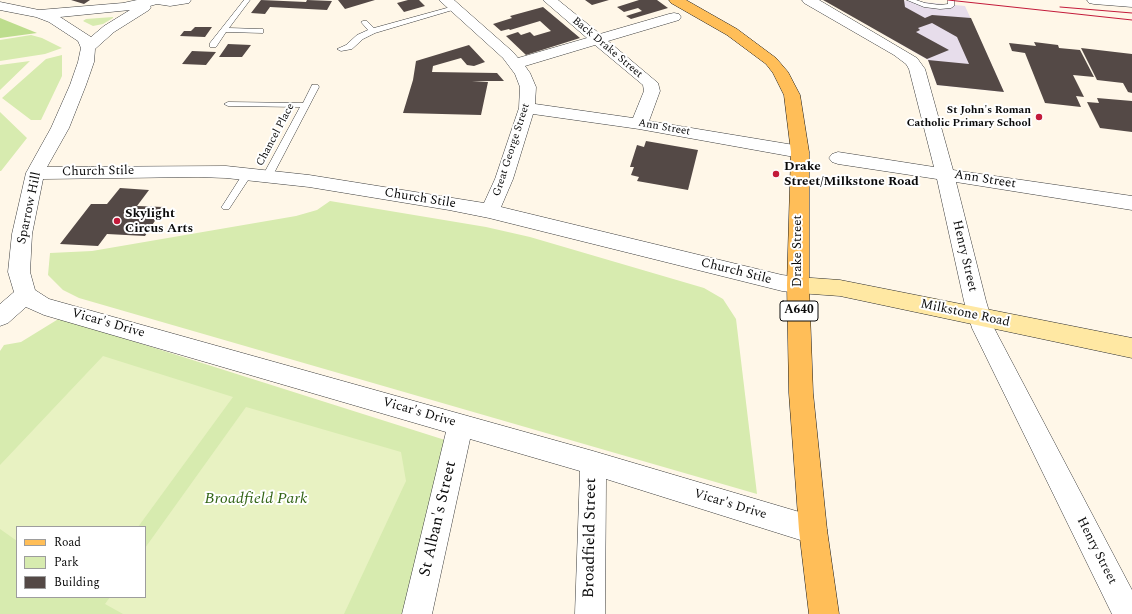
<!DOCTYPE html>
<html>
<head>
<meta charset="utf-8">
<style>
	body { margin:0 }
	#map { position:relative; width:1132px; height:614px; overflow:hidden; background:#fff7e8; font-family:Spectral,serif }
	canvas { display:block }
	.legend { position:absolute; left:16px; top:526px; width:130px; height:72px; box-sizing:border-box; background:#fff; border:1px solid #9d9d9d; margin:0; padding:5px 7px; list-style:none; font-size:12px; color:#0a0a0a }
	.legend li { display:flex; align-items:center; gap:8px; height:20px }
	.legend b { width:20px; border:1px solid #9d9d9d }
</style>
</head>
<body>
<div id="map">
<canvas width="1132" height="614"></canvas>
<ul class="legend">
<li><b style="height:5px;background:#ffbe58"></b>Road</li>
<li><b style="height:11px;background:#d7ebaf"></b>Park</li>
<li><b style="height:11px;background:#544946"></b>Building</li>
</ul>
</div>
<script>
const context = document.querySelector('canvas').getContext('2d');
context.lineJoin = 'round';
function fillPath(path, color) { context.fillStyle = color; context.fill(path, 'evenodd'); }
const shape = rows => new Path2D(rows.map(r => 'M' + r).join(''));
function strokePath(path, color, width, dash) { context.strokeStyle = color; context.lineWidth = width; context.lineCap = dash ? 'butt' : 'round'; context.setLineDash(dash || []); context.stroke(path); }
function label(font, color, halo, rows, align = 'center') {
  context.font = font + ' Spectral,serif'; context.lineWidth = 4; context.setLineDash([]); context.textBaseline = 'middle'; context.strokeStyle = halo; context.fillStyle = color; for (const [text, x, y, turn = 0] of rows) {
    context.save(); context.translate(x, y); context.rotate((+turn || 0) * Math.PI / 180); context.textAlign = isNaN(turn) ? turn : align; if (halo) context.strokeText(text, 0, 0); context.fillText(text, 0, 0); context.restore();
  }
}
const industrial = shape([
	[901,0,965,6,1004,92,937,85,928,60,883,34]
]);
const green = shape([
	[113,17,113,18,103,24,93,26,83,21,86,19],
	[31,35,42,38,62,48,45,54,0,61,0,40],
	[62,55,62,76,41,120,31,120,2,98,46,59],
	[30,61,0,90,0,65],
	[0,112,27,138,1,171,0,171],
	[330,201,486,227,530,237,704,288,723,299,736,319,757,494,79,298,63,290,48,275,50,253,92,251,296,216,317,210],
	[60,318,445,440,403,614,0,614,0,351,4,345,21,342],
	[17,527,145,527,145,597,17,597]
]);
const forest = shape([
	[0,18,37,33,0,38]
]);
const pitch = shape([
	[103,356,233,397,138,527,17,527,17,541,0,529,0,465],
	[246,407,401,452,406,481,344,614,123,614,105,604,110,597,145,597,145,548]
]);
const building = shape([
	[71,0,90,0,84,4],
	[261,0,306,2,307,0,332,1,327,10,270,7,265,14,251,13],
	[338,0,375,0,345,9],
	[408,0,419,0,425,6,404,12,397,3],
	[585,0,609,0,592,5],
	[639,0,657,0,668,8,631,19,626,16,642,11,638,8,624,12,617,7],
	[823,0,904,0,905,7,925,18,932,15,971,18,1004,92,937,85,928,60,969,64,957,37,932,23,918,28,920,30,916,32,949,50,927,59],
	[543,7,580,38,526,55,506,36,518,32,521,35,530,32,534,36,551,31,540,21,510,30,509,29,501,31,493,24,512,18,510,16],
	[195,27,212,27,205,37,180,36,184,31,191,31],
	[1034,42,1058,45,1059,48,1080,50,1094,77,1073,75,1084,97,1076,96,1081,107,1045,103,1025,53,1012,51,1009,43,1036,46],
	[228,44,251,45,242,57,219,57],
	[469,45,485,62,474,66,467,65,461,58,433,66,432,72,497,73,504,81,472,81,488,82,481,115,403,113,413,80,416,61],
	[1081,48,1132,54,1132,93,1128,92,1123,83,1097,80],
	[192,51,216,52,206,65,182,64],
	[1097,98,1132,101,1132,132,1100,128,1087,102,1099,103],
	[646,141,698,150,688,190,637,181,639,177,631,175,634,167,630,167,637,145,644,147],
	[120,188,149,190,137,206,164,207,145,236,107,234,98,246,60,244,91,204,107,204]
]);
const service = shape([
	[244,0,250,0,229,28,260,29,263,29,263,33,226,32,216,47,210,47,210,43,244,0],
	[907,0,916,0,925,3,940,5,948,4,948,0,954,0,954,6,951,8,940,9,924,7,907,0],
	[454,6,456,7,456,9,375,33,363,39,352,49,341,51,337,49,346,45,357,35,368,30,361,22,363,21,367,21,374,28,454,6],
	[312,85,318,85,319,87,272,177,267,180,264,179,262,177,300,107,228,106,224,104,228,102,303,103,312,85],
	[247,171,252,174,229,209,223,209,221,207,223,205,244,172,247,171]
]);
const minor = shape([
	[137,0,191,0,189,3,170,6,157,4,150,6,151,7,149,10,114,32,95,49,94,62,86,85,69,128,47,167,226,166,309,175,484,203,495,179,519,108,520,87,515,74,503,58,439,0,454,0,513,52,518,58,587,38,543,0,558,0,600,34,669,14,674,13,679,14,681,17,679,20,608,41,658,83,660,91,649,121,800,146,806,148,809,152,806,156,800,158,639,129,533,114,513,179,501,207,782,275,798,277,806,279,809,285,806,291,798,293,782,291,489,218,449,210,309,187,226,178,198,177,43,179,32,234,30,272,35,290,49,299,593,451,813,516,823,520,827,530,823,540,813,544,606,479,605,614,575,614,580,471,470,439,432,614,402,614,446,432,44,315,26,307,8,323,0,326,0,304,14,292,8,272,12,234,26,173,51,128,70,85,78,62,81,48,78,41,49,22,36,17,0,10,0,2,39,10,123,3,137,0],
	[130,10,104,26,91,37,60,17,130,10],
	[595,45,643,85,644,91,633,118,535,104,536,87,530,73,525,66,595,45],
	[802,0,819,0,917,58,925,69,953,170,1132,196,1132,210,956,182,986,301,994,328,1132,590,1132,614,1112,614,972,328,964,301,937,179,838,164,832,162,829,158,832,154,838,152,934,167,909,69,906,64,894,55,804,3,802,0],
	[1087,0,1132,0,1132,7,1094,4,1089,3,1087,0]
]);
const secondary = shape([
	[798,277,840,280,1132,338,1132,358,840,296,798,293,790,291,787,285,790,279,798,277]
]);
const primary = shape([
	[669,0,686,0,737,29,776,58,788,72,800,95,809,152,809,285,813,393,827,530,839,614,809,614,799,530,789,393,787,285,791,152,784,95,773,73,766,64,727,35,671,3,669,0]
]);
const tram = shape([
	[948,0,1132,20],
	[1060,7,1132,13]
]);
const markers = [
	[1039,117,4,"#c31a3a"],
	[776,174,4,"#c31a3a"],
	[117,221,4,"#c31a3a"]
];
const farStreetnames = [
	["Back Drake Street",607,48,40],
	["Ann Street",664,128,10],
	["Chancel Place",276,135,-62],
	["Great George Street",512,150,-72]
];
const farPoinames = [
	["St John's Roman",1031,111],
	["Catholic Primary School",1031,124]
];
const shields = [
	[799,311,38]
];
const shieldNames = [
	["A640",799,311]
];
const poiNames = [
	["Drake",784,167],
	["Street/Milkstone Road",784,182],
	["Skylight",125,214],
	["Circus Arts",125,229]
];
const streetNames = [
	["Church Stile",98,172,-1],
	["Ann Street",985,180,9],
	["Church Stile",420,199,9],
	["Sparrow Hill",30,208,-78],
	["Drake Street",798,251,-90],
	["Henry Street",964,256,77],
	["Church Stile",736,272,14],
	["Milkstone Road",965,314,12],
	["Vicar's Drive",108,324,16],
	["Vicar's Drive",419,413,16],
	["Vicar's Drive",730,505,17],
	["Henry Street",1096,551,63]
];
const nearParknames = [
	["Broadfield Park",256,500]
];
const nearStreetnames = [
	["St Alban's Street",439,519,-77],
	["Broadfield Street",591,538,-89]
];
fillPath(industrial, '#e7ddeb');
fillPath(green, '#d7ebaf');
fillPath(forest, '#bddd8d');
fillPath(pitch, '#e8f2c2');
fillPath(building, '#544946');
strokePath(service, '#3d3d3d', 1);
strokePath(minor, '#3d3d3d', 1);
strokePath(secondary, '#2c2c2c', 1);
strokePath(primary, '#1b1b1b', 1);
fillPath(service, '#fff');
fillPath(minor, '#fff');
fillPath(secondary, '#ffe8a3');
fillPath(primary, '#ffbe58');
strokePath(tram, '#c31a3a', 1);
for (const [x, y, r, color] of markers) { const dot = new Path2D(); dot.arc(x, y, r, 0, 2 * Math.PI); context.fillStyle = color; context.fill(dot); strokePath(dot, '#fff', 1.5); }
label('11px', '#0a0a0a', '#fff', farStreetnames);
label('bold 11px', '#0a0a0a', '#fff', farPoinames, 'right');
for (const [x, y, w] of shields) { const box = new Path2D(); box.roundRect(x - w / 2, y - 10, w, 20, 3); context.fillStyle = '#fff'; context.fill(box); strokePath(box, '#0a0a0a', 1); }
label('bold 12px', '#0a0a0a', null, shieldNames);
label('bold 13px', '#0a0a0a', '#fff', poiNames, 'left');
label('13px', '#0a0a0a', '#fff', streetNames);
label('italic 16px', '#336517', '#fff', nearParknames);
label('16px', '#0a0a0a', '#fff', nearStreetnames);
</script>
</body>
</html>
